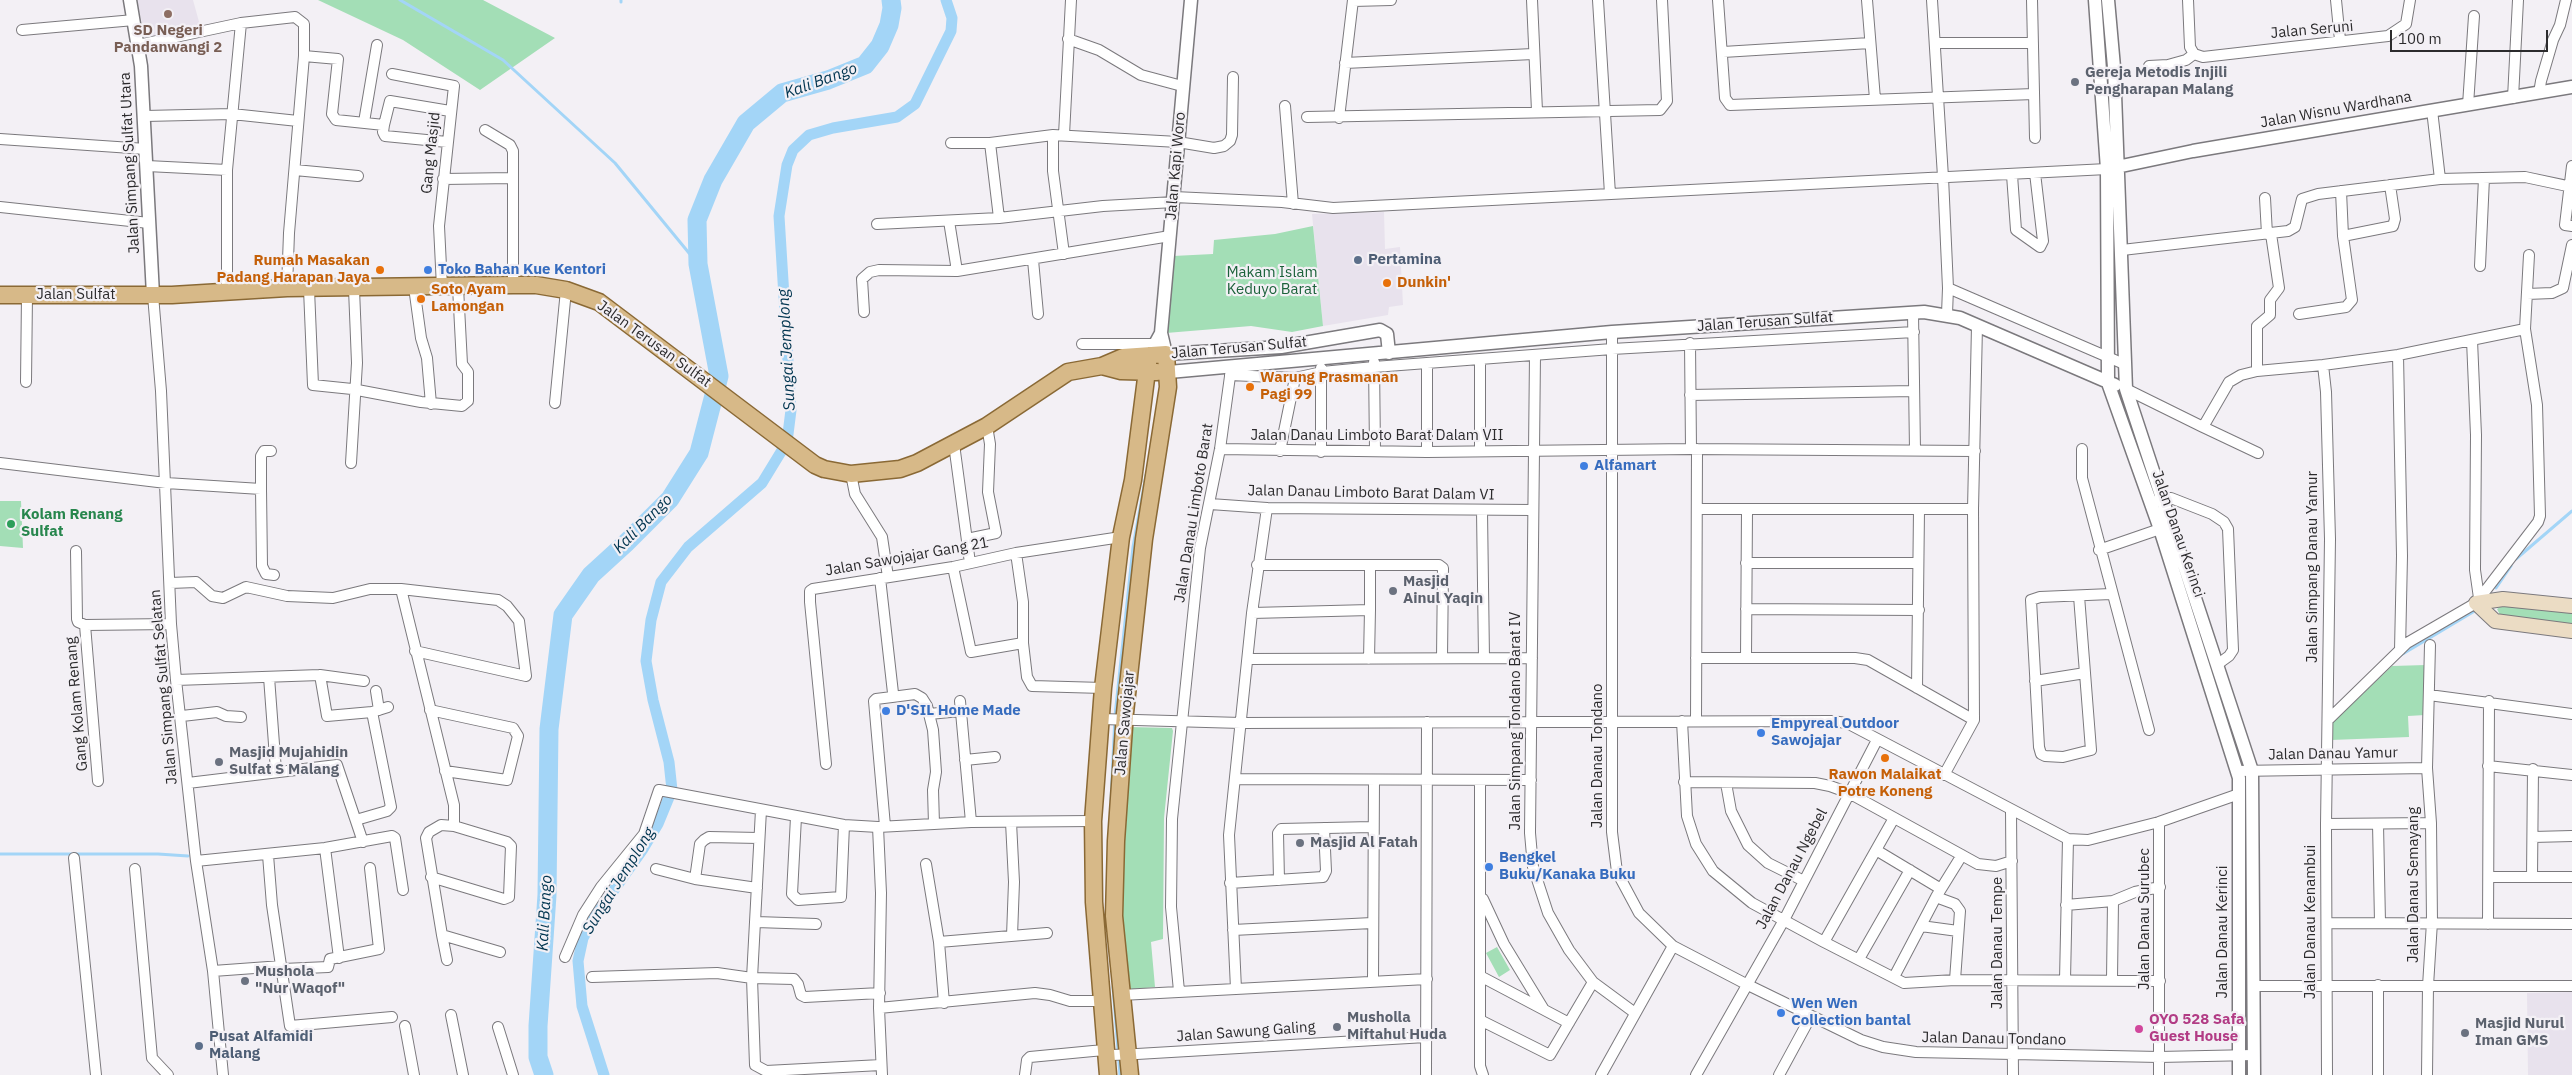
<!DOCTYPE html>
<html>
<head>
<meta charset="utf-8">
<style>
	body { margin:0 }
	#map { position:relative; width:2572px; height:1075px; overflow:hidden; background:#f3f0f5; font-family:"IBM Plex Sans",sans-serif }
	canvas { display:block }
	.scale { position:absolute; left:2390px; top:30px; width:158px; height:22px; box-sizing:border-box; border:2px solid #2c2b2d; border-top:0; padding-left:6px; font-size:15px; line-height:18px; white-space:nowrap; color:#2c2b2d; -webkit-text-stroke:4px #f3f0f5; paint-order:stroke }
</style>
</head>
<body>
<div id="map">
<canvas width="2572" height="1075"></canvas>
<div class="scale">100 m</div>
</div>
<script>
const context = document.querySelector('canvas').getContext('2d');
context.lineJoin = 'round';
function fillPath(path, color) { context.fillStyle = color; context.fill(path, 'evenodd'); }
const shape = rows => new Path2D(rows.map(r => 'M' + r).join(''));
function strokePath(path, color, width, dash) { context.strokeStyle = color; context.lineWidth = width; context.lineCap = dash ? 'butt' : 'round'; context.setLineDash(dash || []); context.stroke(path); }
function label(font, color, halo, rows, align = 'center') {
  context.font = font + ' "IBM Plex Sans",sans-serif'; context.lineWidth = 4.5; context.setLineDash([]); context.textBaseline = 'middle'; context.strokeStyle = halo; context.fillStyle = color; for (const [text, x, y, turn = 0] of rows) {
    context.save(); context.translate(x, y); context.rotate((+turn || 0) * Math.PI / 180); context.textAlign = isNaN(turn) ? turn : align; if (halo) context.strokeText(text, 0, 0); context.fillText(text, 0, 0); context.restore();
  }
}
const built = shape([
	[137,0,193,0,201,29,146,41],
	[1384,212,1385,249,1400,247,1403,305,1389,307,1388,315,1323,326,1312,214],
	[2572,992,2572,1075,2528,1075,2527,993]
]);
const green = shape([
	[318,0,483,0,555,38,480,90,403,40],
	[1313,226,1323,326,1292,332,1251,326,1166,333,1173,256,1213,254,1214,240,1275,234],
	[0,501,21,501,23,548,0,546],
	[2501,606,2572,612,2572,624,2500,615,2497,609],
	[2426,665,2425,715,2408,716,2409,737,2331,740,2333,722,2392,666],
	[1129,727,1172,728,1173,731,1164,818,1163,939,1151,942,1155,987,1125,990,1119,932],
	[1497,947,1510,970,1499,977,1486,953]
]);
const stream = shape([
	[400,0,503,60,615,163,698,264],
	[621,2,621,0],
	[2516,559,2572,511],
	[2496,588,2511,566],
	[2401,655,2473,612],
	[1111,801,1115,716,1133,547,1146,475],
	[0,854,158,854,188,856],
	[1113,987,1120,1075]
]);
const canal = shape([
	[604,1075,582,1006,578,961,583,938,594,918,643,849,658,824,672,790,669,762,653,700,646,661,651,620,661,582,688,547,762,483,787,442,791,410,779,216,787,165,793,150,809,135,833,128,897,117,915,104,951,31,952,18,946,0]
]);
const river = shape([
	[544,1075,538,1057,538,1026,547,895,549,729,563,615,591,575,626,543,670,499,699,453,719,376,698,264,697,220,713,180,746,123,782,93,828,80,865,65,880,46,889,25,892,8,891,0]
]);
const minor = shape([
	[1532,0,1537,111],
	[1598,0,1610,194],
	[1718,0,1725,98,1730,105,2034,94],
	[1867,0,1875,99],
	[1932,0,1943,177,1948,288,1947,314],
	[2032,0,2035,138],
	[2188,0,2190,47,2194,54],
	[2336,0,2340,40],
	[1353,1,1391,0],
	[22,30,134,20],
	[1068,39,1099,50,1141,75,1182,86],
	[1935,43,2033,43],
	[138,45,241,23,295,17,304,24,304,56,289,233,287,288],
	[1723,52,1870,43],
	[2194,54,2203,57,2388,36,2406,24,2410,0],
	[304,56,338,59,332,114,336,120,384,125,383,132,385,136,447,142],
	[1345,63,1533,54],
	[2149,66,2168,65,2186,60,2194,54],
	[392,74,454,86,439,226,442,287],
	[2539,93,2541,81,2553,40,2560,25,2566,0],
	[2513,98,2518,0],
	[2468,105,2474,16],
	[1285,106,1293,204],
	[2432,110,2440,179],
	[145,116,232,114,298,121],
	[1307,117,1660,110,1667,101,1662,0],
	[1339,118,1353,0],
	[364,122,377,45],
	[384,125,390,101,450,111],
	[485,130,510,145,513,151,513,285],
	[1053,135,1053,171,1064,254],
	[1064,135,1071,0],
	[0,139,146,149],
	[951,143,990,143,1053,135,1178,142,1214,148,1224,146,1230,141,1232,135,1233,77],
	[990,143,999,218],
	[147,166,227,170],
	[2572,166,2565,225,2572,226],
	[295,170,358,176],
	[2012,175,2016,230,2040,247,2043,241,2035,173],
	[443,179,513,178],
	[1174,197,1282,202,1333,208,2107,169],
	[2265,198,2267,234],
	[0,207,149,223],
	[949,221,957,271],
	[877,224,999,218,1103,206,1174,202],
	[2343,236,2393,226,2395,219,2390,185],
	[2122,250,2288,231,2295,227,2302,199,2318,194,2440,179,2525,177,2572,187],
	[1033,260,1038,314],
	[2480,266,2484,178],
	[414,287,421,338,427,358,431,404],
	[1948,288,2124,364],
	[309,289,313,385,352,389,421,402,462,406,468,401,468,372,462,364,458,287],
	[227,293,227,170,241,23],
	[2527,294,2552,293,2563,288,2572,245],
	[153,295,161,391,171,624,176,680,196,861,213,971,223,1075],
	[864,312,862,279,870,272,879,270,957,271,1170,236],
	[1913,313,1915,450],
	[2299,314,2346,307,2352,300,2343,236,2341,191],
	[2525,329,2529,255],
	[1612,332,1612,832,1617,872,1639,913,1673,946,1746,984,1861,1040,1883,1047,1916,1052,2159,1057,2253,1055],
	[2472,340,2476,435,2475,570,2479,598],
	[1690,343,1691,449],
	[1082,344,1161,344],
	[1535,355,1530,833,1533,867,1548,913,1569,950,1593,982,1635,1013],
	[2398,355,2402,556,2400,650],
	[1374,362,1375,451],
	[1427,363,1427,452],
	[2323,365,2326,392,2330,539,2326,824,2327,1075],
	[2257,371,2257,326,2270,315,2270,300,2279,288,2271,234],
	[1230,375,1295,378,1322,372,1374,367,1612,349,1914,332],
	[26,382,27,295],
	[2126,389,2203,427,2229,382,2241,375,2257,371,2323,365,2398,355,2525,329,2537,405,2540,516,2538,522,2476,603,2407,643,2328,720],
	[1690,395,1913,391],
	[555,403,566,290],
	[2203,427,2258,453],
	[954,444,970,563],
	[1220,449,1427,452,1691,449,1975,451],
	[2082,449,2082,478,2149,730],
	[1280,451,1295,378],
	[1480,451,1480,360],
	[1321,452,1321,368],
	[0,463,166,483,261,489,262,566,266,574,274,575],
	[351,463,357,363,354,289],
	[851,474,855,494,882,537,888,577],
	[261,489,261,456,264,451,271,451],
	[2156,501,2171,498,2212,514,2224,522,2228,529,2233,650,2229,656,2218,664],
	[1210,504,1267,508,1532,510],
	[1697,509,1973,509],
	[1482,511,1484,658],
	[967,539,996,533,988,492,990,444,987,426],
	[2099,550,2160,529],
	[76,551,77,619,78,622,85,625,98,781],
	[1746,563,1918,563],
	[1257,565,1439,565,1443,568,1442,658],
	[953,567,971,652,1023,643,1023,602,1016,553],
	[880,578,893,693,892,697,876,699,874,701,885,826],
	[170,583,196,582,212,596,223,598,246,587,287,596,333,598,370,589,401,589,454,805,454,826,441,825,429,832,426,838,442,935,500,952],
	[401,589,498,600,507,606,519,621,526,676,415,651],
	[2079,596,2091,750,2063,757,2045,756,2041,754,2039,747,2031,600,2040,597,2111,594],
	[1746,609,1919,610],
	[1252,613,1370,610,1370,565],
	[85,625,171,624],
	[1023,643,1027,677,1032,686,1103,688],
	[1696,658,1855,658,1868,660,1974,720],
	[1746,658,1747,511],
	[1248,659,1532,658],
	[1369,659,1370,610],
	[320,675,327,716,372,712,388,707],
	[269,677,276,771],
	[176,680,320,675,364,681],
	[2035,681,2085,673],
	[1917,688,1919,510],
	[376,691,379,710],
	[2429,695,2572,714],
	[892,697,915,694,922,698,927,706,933,730,936,772,933,790,934,824],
	[960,701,971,822],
	[430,710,513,728,518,736,507,780,445,771],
	[929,714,961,711],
	[182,716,217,712,226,716,241,717],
	[1101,719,1241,723,1831,721,1847,723,2068,839,2088,840,2159,822,2239,794],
	[1682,721,1687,816,1696,844,1713,871,1752,903,1824,942,1904,983,1955,980,2160,981],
	[1696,721,1697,449],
	[965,760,995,757],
	[826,764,810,602,810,591,813,589,953,567,1016,553,1121,537],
	[2488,766,2572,775],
	[2238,771,2427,768],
	[1944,775,1974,720,1973,509,1977,326],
	[1235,779,1531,780],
	[1480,780,1480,1066,1483,1075],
	[1684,782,1815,783,1830,786,1849,793,1978,864,1996,866,2012,861],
	[188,783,337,765,363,842],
	[1726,783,1731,811,1748,845,1768,863,1804,881],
	[761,810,752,978,755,1065,766,1071,881,1065],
	[2011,810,2013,1075],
	[796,817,792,894,798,900,841,897,844,825],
	[356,820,387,811,391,807,372,712],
	[1011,822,1014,882,1012,936],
	[2326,824,2431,823],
	[2378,824,2380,922],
	[878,827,881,893,879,1008,882,1075],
	[2533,837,2572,836],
	[325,848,339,958],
	[1876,850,1941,889],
	[268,855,272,905,290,1026,392,1017],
	[74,858,96,1075],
	[196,861,325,848,392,836,395,838,403,890],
	[926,864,939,942,944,1003],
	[135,869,152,1058,168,1075],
	[656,869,695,879,757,888],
	[431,877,504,899,509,897,511,846,507,842,454,826],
	[2489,877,2572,877],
	[2532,877,2533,769],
	[695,879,700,844,704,840,709,837,759,838],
	[1279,880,1278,833,1281,829,1372,827],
	[1230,883,1323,877,1326,871,1324,828],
	[1936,897,1955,904,1960,911,1955,980],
	[1483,899,1504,944,1543,1008],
	[2066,905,2113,901,2135,892,2160,887],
	[756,922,816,924],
	[2328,923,2572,924],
	[2488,924,2489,701],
	[1921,926,1958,931],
	[1233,930,1372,923],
	[442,935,447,960],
	[939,942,1047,933],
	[1824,942,1894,818],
	[565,957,583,915,601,887,644,834,659,790,844,825,878,827,971,822,1093,821],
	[1859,959,1910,870],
	[283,969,328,967,330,959,379,949,370,868],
	[213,971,282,966],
	[1480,976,1569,1023],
	[592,977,717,973,752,978,794,979,798,984,801,995,805,997,880,993],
	[1894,977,1936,897,1962,855],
	[2112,979,2113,901],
	[2065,980,2068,839],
	[1373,981,1374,780],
	[2378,985,2378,1075],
	[2253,986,2572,986],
	[1236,989,1229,835,1252,613,1267,508],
	[1179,991,1171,907,1172,819,1200,548,1220,449,1231,369],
	[1121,995,1427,979],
	[879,1008,1035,993,1050,995,1070,1001,1101,1001],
	[451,1015,463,1075],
	[1480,1020,1550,1055,1593,982],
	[405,1026,414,1075],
	[498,1027,513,1075],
	[1025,1075,1027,1060,1030,1057,1093,1051,1106,1050,1112,1055,1137,1054,1426,1037],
	[1426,1075,1427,722],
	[1601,1075,1673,946],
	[1696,1075,1784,920,1877,740],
	[1779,1075,1811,1016],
	[2159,1075,2159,822],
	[2427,1075,2428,986,2432,922,2431,823,2427,768,2430,645]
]);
const tertiary = shape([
	[130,0,141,66,153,295],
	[2095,0,2107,169,2108,383,2160,529,2239,778,2239,1075],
	[2108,0,2114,67,2126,389,2252,771,2254,1075],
	[2112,168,2193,151,2572,87],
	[1161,333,1166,354,1281,347,1380,330,1387,334,1389,353],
	[1149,355,1161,333,1191,0],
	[1169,372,1612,332,1924,312,1960,318,2115,385]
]);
const secondary = shape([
	[2476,603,2495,621,2572,631],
	[2476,603,2503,599,2572,606]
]);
const primary = shape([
	[0,295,172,295,287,288,513,285,536,285,566,290,599,302,815,465,824,469,851,474,900,469,917,463,987,426,1068,372,1102,366,1123,357,1166,354,1168,387,1144,539,1125,713,1116,841,1114,916,1130,1075],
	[1102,366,1121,371,1157,372],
	[1108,1075,1094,902,1093,821,1103,688,1121,537,1133,480,1149,355]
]);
const markers = [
	[168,14,5,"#8d6e63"],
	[2075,82,5,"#6b7280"],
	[1358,260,5,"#5c6f8a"],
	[380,270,5,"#e8710a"],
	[428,270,5,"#3f7fe0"],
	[1387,283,5,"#e8710a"],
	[421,299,5,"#e8710a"],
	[1250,387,5,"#e8710a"],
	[1584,466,5,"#3f7fe0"],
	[11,524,5,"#2e9e5b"],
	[1393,591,5,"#6b7280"],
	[886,711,5,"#3f7fe0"],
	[1761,733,5,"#3f7fe0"],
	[1885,758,5,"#e8710a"],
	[219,762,5,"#6b7280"],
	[1300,843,5,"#6b7280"],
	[1489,867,5,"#3f7fe0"],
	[245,981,5,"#6b7280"],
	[1781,1013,5,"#3f7fe0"],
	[1337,1027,5,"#6b7280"],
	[2139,1029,5,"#d1479c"],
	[2465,1033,5,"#6b7280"],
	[199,1046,5,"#5c6f8a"]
];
const streetNames = [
	["Jalan Seruni",2312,30,-5],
	["Jalan Wisnu Wardhana",2336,110,-10],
	["Gang Masjid",431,153,-84],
	["Jalan Simpang Sulfat Utara",130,163,-93],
	["Jalan Kapi Woro",1176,166,-85],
	["Jalan Sulfat",76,295],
	["Jalan Terusan Sulfat",1765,322,-4],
	["Jalan Terusan Sulfat",654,344,36],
	["Jalan Terusan Sulfat",1239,348,-5],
	["Jalan Danau Limboto Barat Dalam VII",1377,436],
	["Jalan Danau Limboto Barat Dalam VI",1371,493,1],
	["Jalan Danau Limboto Barat",1194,513,-81],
	["Jalan Danau Kerinci",2178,534,71],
	["Jalan Sawojajar Gang 21",907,557,-10],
	["Jalan Simpang Danau Yamur",2313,567,-90],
	["Jalan Simpang Sulfat Selatan",164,687,-95],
	["Gang Kolam Renang",77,704,-95],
	["Jalan Simpang Tondano Barat IV",1516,721,-90],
	["Jalan Sawojajar",1125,723,-85],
	["Jalan Danau Yamur",2333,754,-1],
	["Jalan Danau Tondano",1598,756,-90],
	["Jalan Danau Ngebel",1792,869,-62],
	["Jalan Danau Semayang",2414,885,-90],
	["Jalan Danau Surubec",2145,919,-90],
	["Jalan Danau Kenambui",2311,922,-90],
	["Jalan Danau Kerinci",2223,932,-90],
	["Jalan Danau Tempe",1998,943,-90],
	["Jalan Sawung Galing",1246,1032,-4],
	["Jalan Danau Tondano",1994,1039,1]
];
const educationNames = [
	["SD Negeri",168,31],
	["Pandanwangi 2",168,48]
];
const worshipNames = [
	["Gereja Metodis Injili",2085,73],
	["Pengharapan Malang",2085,90],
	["Masjid",1403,582],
	["Ainul Yaqin",1403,599],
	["Masjid Mujahidin",229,753],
	["Sulfat S Malang",229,770],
	["Masjid Al Fatah",1310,843],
	["Mushola",255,972],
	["\"Nur Waqof\"",255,989],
	["Musholla",1347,1018],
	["Miftahul Huda",1347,1035],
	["Masjid Nurul",2475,1024],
	["Iman GMS",2475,1041]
];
const serviceNames = [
	["Pertamina",1368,260],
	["Pusat Alfamidi",209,1037],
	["Malang",209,1054]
];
const foodNames = [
	["Rumah Masakan",370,261,"right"],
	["Padang Harapan Jaya",370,278,"right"],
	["Dunkin'",1397,283],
	["Soto Ayam",431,290],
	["Lamongan",431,307],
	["Warung Prasmanan",1260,378],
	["Pagi 99",1260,395],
	["Rawon Malaikat",1885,775,"center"],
	["Potre Koneng",1885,792,"center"]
];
const shopNames = [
	["Toko Bahan Kue Kentori",438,270],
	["Alfamart",1594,466],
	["D'SIL Home Made",896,711],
	["Empyreal Outdoor",1771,724],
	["Sawojajar",1771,741],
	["Bengkel",1499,858],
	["Buku/Kanaka Buku",1499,875],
	["Wen Wen",1791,1004],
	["Collection bantal",1791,1021]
];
const parkNames = [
	["Makam Islam",1272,273],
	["Keduyo Barat",1272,290]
];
const leisureNames = [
	["Kolam Renang",21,515],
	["Sulfat",21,532]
];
const hotelNames = [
	["OYO 528 Safa",2149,1020],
	["Guest House",2149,1037]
];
const waterNames = [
	["Kali Bango",821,81,-20],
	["Sungai Jemplong",787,350,-93],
	["Kali Bango",643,524,-45],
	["Sungai Jemplong",619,881,-58],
	["Kali Bango",545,913,-87]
];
fillPath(built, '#e8e2ed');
fillPath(green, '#a3deb6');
strokePath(stream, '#a3d5f7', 3);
strokePath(canal, '#a3d5f7', 11);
strokePath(river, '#a3d5f7', 19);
strokePath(minor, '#7b797d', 12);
strokePath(tertiary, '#7b797d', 15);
strokePath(secondary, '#7b797d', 16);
strokePath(primary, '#8a6935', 19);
strokePath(minor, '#fff', 10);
strokePath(tertiary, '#fff', 12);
strokePath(secondary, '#ebdcc4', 14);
strokePath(primary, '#d7b988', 16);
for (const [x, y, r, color] of markers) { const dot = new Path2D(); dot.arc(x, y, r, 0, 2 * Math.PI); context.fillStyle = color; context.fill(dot); strokePath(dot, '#f3f0f5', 2); }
label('15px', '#2c2b2d', '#f3f0f5', streetNames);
label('bold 15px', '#785e54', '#f3f0f5', educationNames);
label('bold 15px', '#5b616d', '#f3f0f5', worshipNames, 'left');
label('bold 15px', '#4e5e75', '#f3f0f5', serviceNames, 'left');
label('bold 15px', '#c56008', '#f3f0f5', foodNames, 'left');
label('bold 15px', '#366cbe', '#f3f0f5', shopNames, 'left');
label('15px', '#1c623b', '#f3f0f5', parkNames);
label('bold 15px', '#27864d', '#f3f0f5', leisureNames, 'left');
label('bold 15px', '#b23c85', '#f3f0f5', hotelNames, 'left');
label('italic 16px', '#003550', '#f3f0f5', waterNames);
</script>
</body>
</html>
